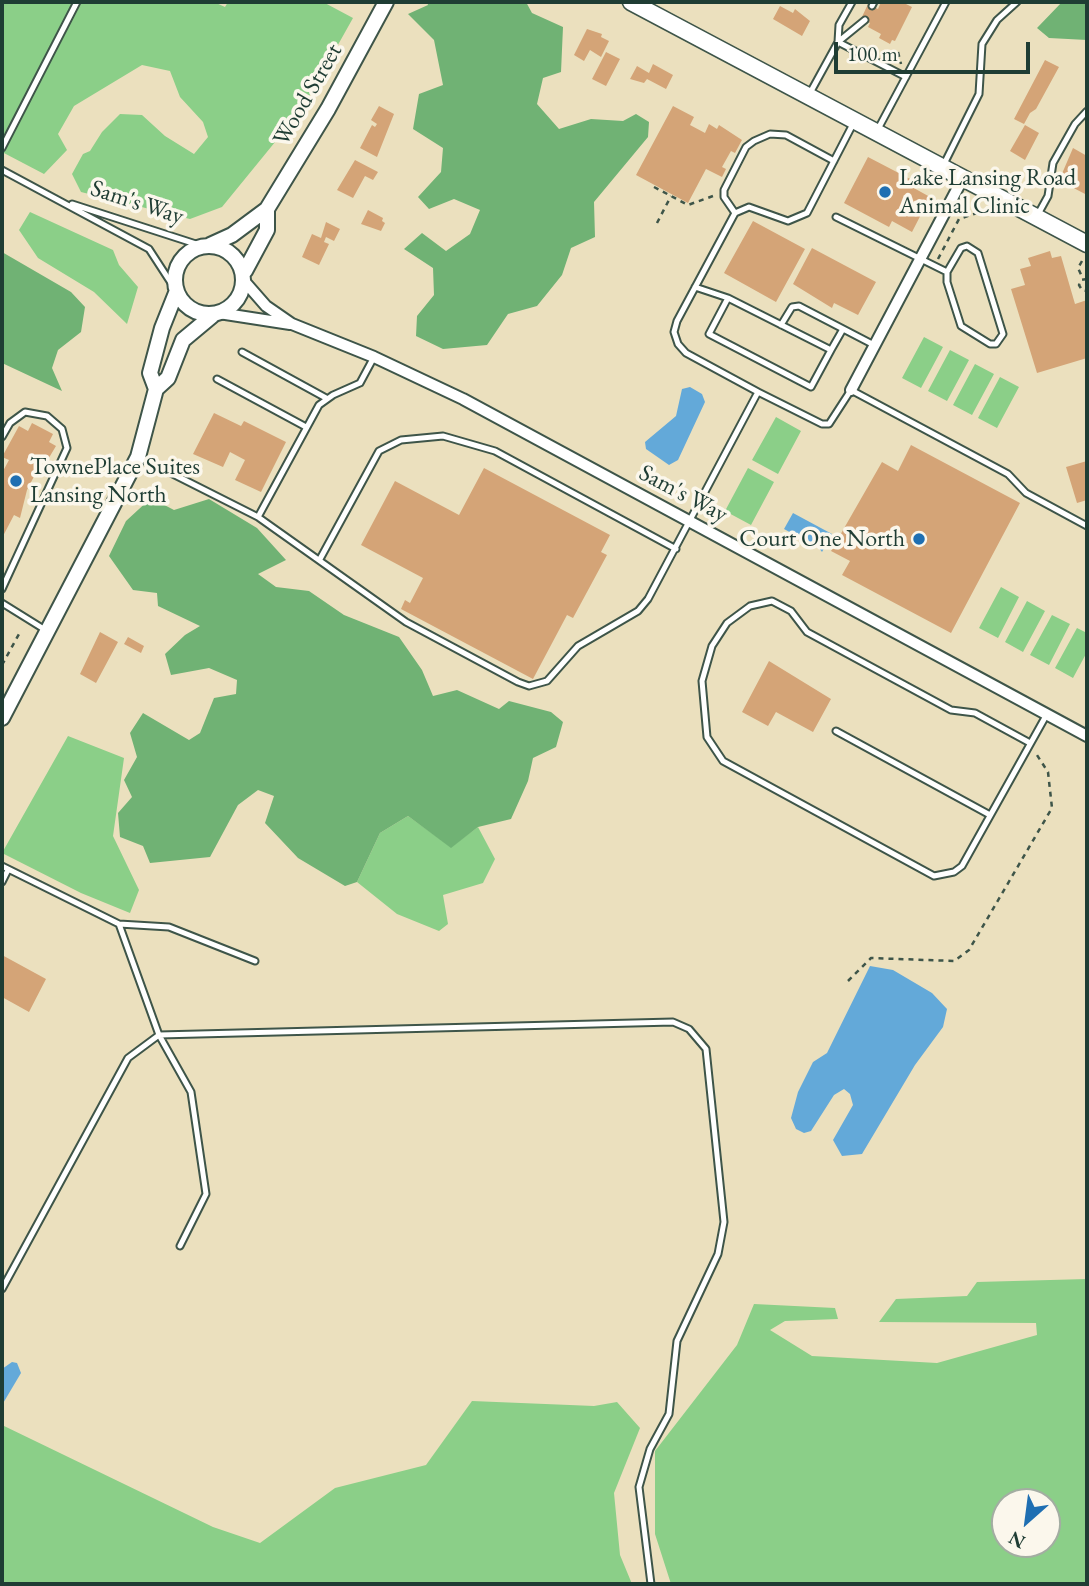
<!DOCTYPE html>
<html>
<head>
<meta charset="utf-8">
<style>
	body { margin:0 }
	#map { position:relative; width:1089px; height:1586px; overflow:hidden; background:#ebe0be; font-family:"EB Garamond",serif }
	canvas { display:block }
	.frame { position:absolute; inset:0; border:4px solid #1f3d34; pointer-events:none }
	.north { position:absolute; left:991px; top:1488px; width:70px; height:70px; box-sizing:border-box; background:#fbf7ec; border:2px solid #a3ada2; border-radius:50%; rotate:208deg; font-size:19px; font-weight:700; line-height:28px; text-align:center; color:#1f3d34 }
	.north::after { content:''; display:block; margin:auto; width:24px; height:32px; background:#1f6fb2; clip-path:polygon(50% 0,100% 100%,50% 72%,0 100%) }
	.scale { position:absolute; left:834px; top:42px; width:196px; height:32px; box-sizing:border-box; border:4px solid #1f3d34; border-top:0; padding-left:9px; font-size:21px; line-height:24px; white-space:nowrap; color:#1f3d34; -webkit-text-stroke:5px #fbf7ec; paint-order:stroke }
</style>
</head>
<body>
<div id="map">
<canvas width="1089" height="1586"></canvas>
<div class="frame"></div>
<div class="north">N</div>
<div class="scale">100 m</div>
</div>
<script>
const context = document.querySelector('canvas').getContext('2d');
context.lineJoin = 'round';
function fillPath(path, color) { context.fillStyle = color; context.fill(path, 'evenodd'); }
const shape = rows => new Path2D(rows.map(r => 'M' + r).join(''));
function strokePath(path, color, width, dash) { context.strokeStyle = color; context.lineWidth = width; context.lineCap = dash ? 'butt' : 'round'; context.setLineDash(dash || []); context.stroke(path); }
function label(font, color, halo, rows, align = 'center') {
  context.font = font + ' "EB Garamond",serif'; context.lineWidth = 7; context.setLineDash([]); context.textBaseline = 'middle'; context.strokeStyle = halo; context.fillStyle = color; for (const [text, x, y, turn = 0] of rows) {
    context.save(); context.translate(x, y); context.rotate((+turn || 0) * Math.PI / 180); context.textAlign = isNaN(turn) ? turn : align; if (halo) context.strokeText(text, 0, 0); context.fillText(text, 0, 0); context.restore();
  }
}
const green = shape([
	[2,2,214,2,225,7,228,2,323,2,353,18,302,109,222,207,190,219,81,192,72,174,83,154,90,151,102,132,120,114,142,115,165,136,194,154,208,137,203,122,180,97,170,71,142,65,74,106,58,134,67,150,44,174,2,152],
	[30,212,113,250,119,265,138,287,127,324,94,292,38,258,19,230],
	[924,337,943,347,921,388,902,378],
	[950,350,969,360,947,401,928,391],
	[975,364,994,374,972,415,953,405],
	[1000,377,1019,387,997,428,978,418],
	[776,417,801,431,778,474,752,460],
	[748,468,774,482,751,525,725,511],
	[1001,587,1019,597,998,638,979,628],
	[1027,601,1045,611,1023,652,1005,642],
	[1052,615,1070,624,1049,665,1030,655],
	[1077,628,1087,633,1087,652,1073,678,1055,668],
	[68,736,124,758,113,836,139,890,130,913,81,893,2,853],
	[408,816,451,847,478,827,495,859,483,883,443,895,448,924,439,931,397,914,357,882,380,833],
	[1087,1279,1087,1584,671,1584,655,1534,655,1451,737,1345,754,1304,835,1308,838,1319,785,1321,770,1330,812,1356,937,1363,1037,1335,1036,1323,879,1322,896,1299,967,1296,977,1282],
	[1005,1502,1047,1502,1047,1544,1005,1544],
	[472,1401,594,1406,617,1402,640,1428,614,1493,620,1555,632,1584,2,1584,2,1425,213,1527,260,1543,335,1488,426,1465]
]);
const forest = shape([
	[427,2,526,2,532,13,563,27,561,72,543,78,537,104,559,129,591,119,623,121,636,114,649,122,648,137,594,202,595,237,571,248,562,275,537,306,508,314,487,345,443,349,416,336,417,316,434,295,433,268,404,249,422,233,446,251,470,234,480,210,454,199,429,209,418,197,441,172,443,148,413,129,419,94,443,85,434,40,408,14,428,5],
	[1062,2,1087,2,1087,40,1049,38,1037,28],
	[2,252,71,292,85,307,81,332,58,350,52,368,62,391,2,363],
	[151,498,174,510,209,499,257,528,286,560,258,574,276,587,309,591,344,615,399,637,422,670,433,696,457,690,499,709,509,701,551,712,563,722,556,747,533,758,528,781,511,819,478,827,451,848,408,816,380,833,357,882,345,886,298,858,265,823,274,796,258,790,238,805,210,857,150,863,143,846,120,837,118,813,132,797,124,780,137,757,130,733,143,713,189,740,200,733,214,698,236,694,237,680,209,668,171,675,165,654,185,635,200,626,158,606,157,593,133,590,109,556,126,521]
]);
const water = shape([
	[690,387,702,394,705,402,678,460,669,465,646,449,645,442,676,416,682,389],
	[793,513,832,534,822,552,819,548,784,529],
	[870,966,893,970,932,993,947,1009,943,1027,915,1065,862,1154,842,1156,833,1140,853,1105,850,1094,844,1089,834,1095,811,1131,804,1133,796,1129,791,1118,798,1092,813,1062,827,1053],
	[12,1362,17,1363,21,1373,2,1405,2,1369]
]);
const building = shape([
	[881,2,902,2,912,7,895,41,892,40,890,44,879,38,881,34,868,27,870,23,861,19,868,4,878,9],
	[780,6,793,13,795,9,810,21,802,36,773,19],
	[587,29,602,34,601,37,609,41,601,57,590,50,584,61,574,55],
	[606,52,620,59,606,86,592,79],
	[1045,60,1059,67,1036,109,1030,113,1024,124,1014,119],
	[653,64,673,75,666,89,647,79,644,83,630,79,637,66,649,73],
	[379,106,394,114,377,157,360,148,372,125,375,127,377,124,371,120],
	[673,106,694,117,690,125,705,133,709,124,717,129,719,125,742,140,735,153,731,151,722,167,726,169,722,177,706,169,688,203,636,175],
	[1025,125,1039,133,1025,160,1010,151],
	[1073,148,1087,156,1087,195,1064,183,1067,178,1061,176],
	[868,157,914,181,912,187,930,197,912,232,892,221,889,227,844,203],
	[355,160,378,172,373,180,365,176,353,198,337,190],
	[368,210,383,218,382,221,385,223,381,231,361,224],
	[753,221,805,249,776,302,724,273],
	[326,222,340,229,334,241,326,237,324,242,329,244,319,265,302,257,312,234,321,238],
	[812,248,876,282,858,315,834,303,832,308,793,284],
	[1050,251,1052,258,1061,256,1075,304,1087,300,1087,358,1037,373,1011,289,1025,285,1020,269,1031,266,1028,258],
	[214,413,241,426,244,421,286,442,261,492,235,480,245,460,230,452,223,467,193,454],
	[32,423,53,434,49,442,56,446,47,461,43,459,27,490,20,518,14,515,2,538,2,473,9,460,2,457,19,426,28,431],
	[911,445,1020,503,951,633,842,575,850,561,831,551,882,462,898,471],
	[1087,461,1087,500,1077,503,1066,467],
	[484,468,610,535,601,552,607,555,573,618,567,615,533,679,401,609,405,600,410,603,423,578,361,545,395,481,459,515],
	[100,632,118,642,96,683,80,674],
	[128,637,144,646,141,653,124,644],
	[769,661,831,699,813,732,776,712,768,726,742,712],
	[2,955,46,979,29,1012,2,997]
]);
const path = shape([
	[898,52,901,64],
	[654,187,688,205,713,196],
	[657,223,671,196],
	[938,259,959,219,986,210],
	[1082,261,1078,268,1083,279],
	[1087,279,1081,280,1079,285,1082,290,1087,291],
	[2,665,19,634],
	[848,981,871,958,954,961,969,950,1052,808,1048,772,1035,752]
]);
const service = shape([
	[872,6,874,2],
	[838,42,906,77],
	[838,42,865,20],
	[810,93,838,42,839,25,852,2],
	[878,129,946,2],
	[2,148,77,2],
	[944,164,979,94,982,44,997,20,1017,2],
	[2,170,149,249,175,289],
	[72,204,202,246],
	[735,213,724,197,724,190,746,147,754,141,770,134,786,135,834,161],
	[1037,216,1048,196,1053,163,1075,124,1087,111],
	[836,217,947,272,947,282,961,326,990,344,996,344,1003,334,978,253,967,246,961,248,947,272],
	[695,287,728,298,831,350,811,387,709,334,728,298],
	[781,325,792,307,799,306,874,345],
	[831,350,843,329],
	[242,352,326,398],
	[217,379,306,427],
	[758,392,822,424,829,424,851,390,1008,474,1026,493,1087,526],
	[2,437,10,423,25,412,47,416,62,429,67,448,2,589],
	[141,458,258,517,319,405,333,395,360,383,374,357],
	[258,517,406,622,518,682,529,686,547,681,578,646,638,611,648,599,758,392,686,353,678,344,674,332,677,321,735,213,749,207,788,221,807,213,853,124],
	[320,559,379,451,401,440,443,436,495,451,676,549],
	[2,603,47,631],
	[836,731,990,815],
	[1030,743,975,713,951,710,807,632,791,611,772,601,750,606,727,623,712,646,702,681,707,737,723,761,934,876,954,872,962,866,1047,714],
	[2,866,119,924,169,927,255,961],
	[2,882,8,870],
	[180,1246,206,1194,191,1092,159,1035,673,1022,689,1029,706,1049,724,1222,718,1254,677,1341,669,1414,650,1449,639,1487,651,1584],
	[2,1289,128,1058,159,1035,119,924]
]);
const minor = shape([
	[245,282,266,306,292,324,374,357,463,399,1087,736],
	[219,313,290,324],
	[851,390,963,178]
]);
const tertiary = shape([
	[210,245,232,235,267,209,328,109,386,2],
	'175 280a34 34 0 1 1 68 0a34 34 0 1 1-68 0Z',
	[245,271,267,230,267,209],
	[156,389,150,373,162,328,176,293],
	[2,718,138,457,156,389,168,378,183,340,213,315]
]);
const secondary = shape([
	[631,2,1087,244]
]);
const markers = [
	[885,192,7,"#1f6fb2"],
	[16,481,7,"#1f6fb2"],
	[919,539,7,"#1f6fb2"]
];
const streetNames = [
	["Wood Street",308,95,-60],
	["Sam's Way",137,203,18],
	["Sam's Way",683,494,28]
];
const poiNames = [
	["Lake Lansing Road",899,178],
	["Animal Clinic",899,206],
	["TownePlace Suites",30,467],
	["Lansing North",30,495],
	["Court One North",905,539,"right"]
];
fillPath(green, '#8bcf88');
fillPath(forest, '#70b274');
fillPath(water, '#63a9d9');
fillPath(building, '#d4a477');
strokePath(service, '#3e5549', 9);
strokePath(minor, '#3e5549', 14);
strokePath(tertiary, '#3e5549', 18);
strokePath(secondary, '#3e5549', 19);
strokePath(path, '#3e5549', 2.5, [5, 5]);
strokePath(service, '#fff', 5);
strokePath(minor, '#fff', 10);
strokePath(tertiary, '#fff', 14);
strokePath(secondary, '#fff', 16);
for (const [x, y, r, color] of markers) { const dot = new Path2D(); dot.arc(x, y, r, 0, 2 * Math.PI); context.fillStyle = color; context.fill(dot); strokePath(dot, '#fbf7ec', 2.5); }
label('24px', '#1f3d34', '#fbf7ec', streetNames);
label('24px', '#1f3d34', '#fbf7ec', poiNames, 'left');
</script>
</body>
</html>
